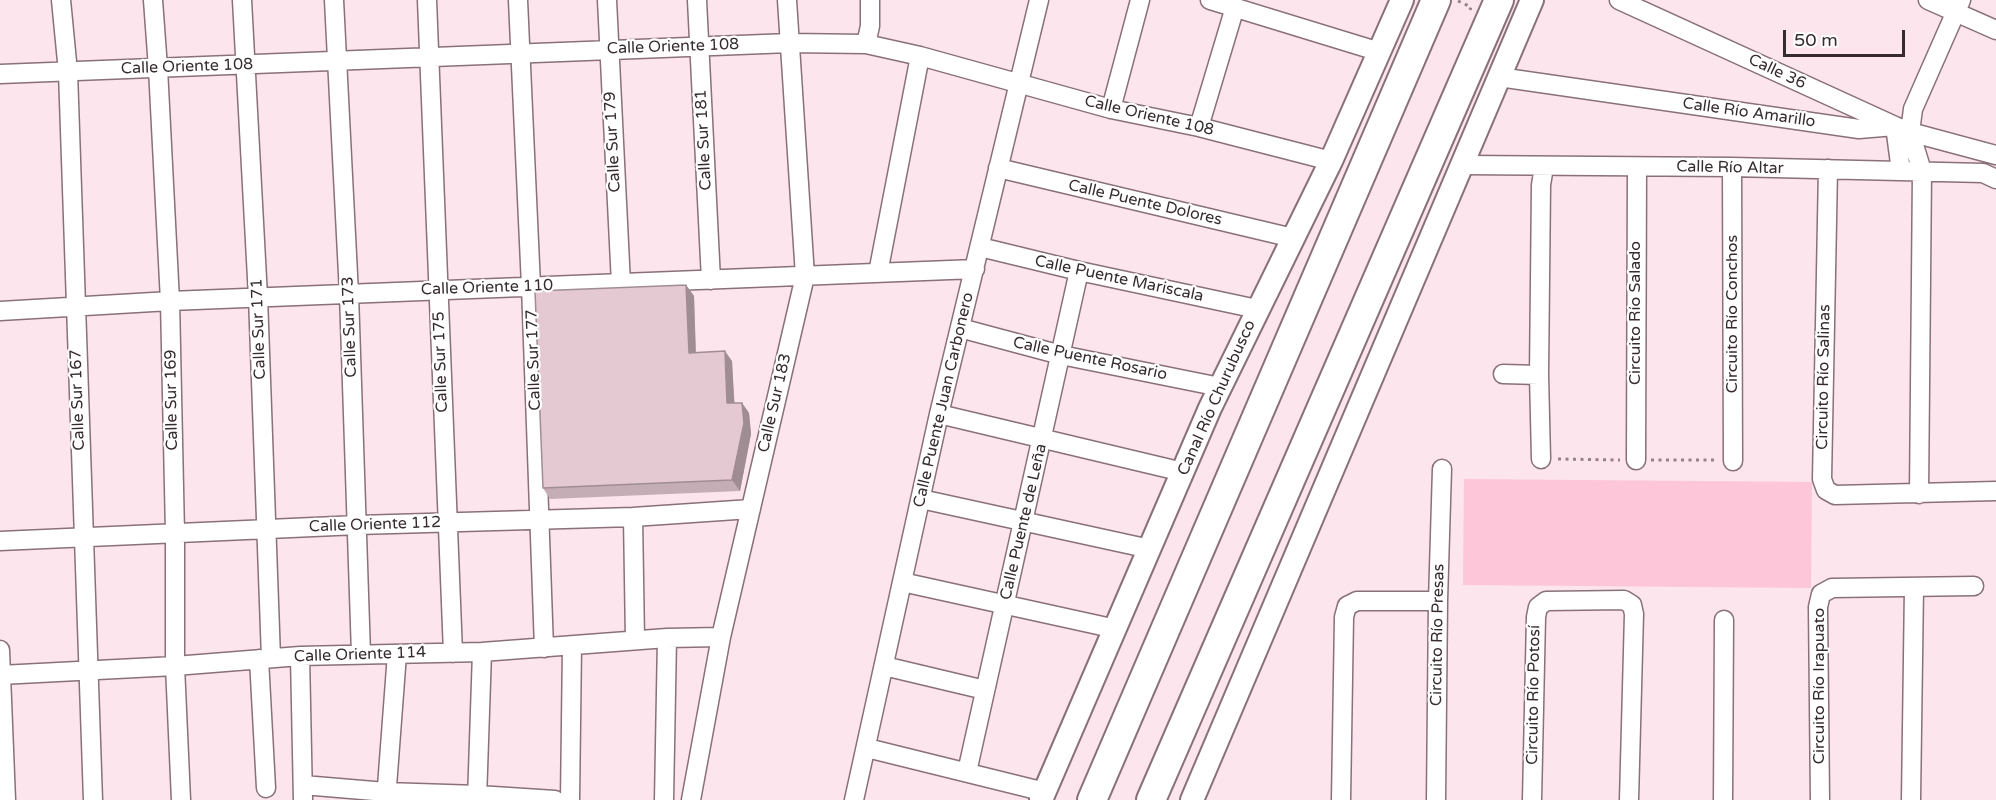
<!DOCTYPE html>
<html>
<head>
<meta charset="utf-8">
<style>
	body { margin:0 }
	#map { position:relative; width:1996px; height:800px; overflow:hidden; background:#fce5ec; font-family:"Varela Round",sans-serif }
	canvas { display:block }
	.scale { position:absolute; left:1783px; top:30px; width:122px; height:27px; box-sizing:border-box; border:3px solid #362c2f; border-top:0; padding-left:8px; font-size:18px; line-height:21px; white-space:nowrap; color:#362c2f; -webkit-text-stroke:4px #fff; paint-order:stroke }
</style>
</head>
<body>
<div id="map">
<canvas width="1996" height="800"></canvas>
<div class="scale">50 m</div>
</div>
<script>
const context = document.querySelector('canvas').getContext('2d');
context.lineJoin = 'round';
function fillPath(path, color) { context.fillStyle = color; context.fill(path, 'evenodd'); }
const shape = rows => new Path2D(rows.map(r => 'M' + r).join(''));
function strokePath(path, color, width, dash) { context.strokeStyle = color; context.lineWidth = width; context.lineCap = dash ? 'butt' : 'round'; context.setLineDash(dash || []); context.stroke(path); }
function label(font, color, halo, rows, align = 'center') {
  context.font = font + ' "Varela Round",sans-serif'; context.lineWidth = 4.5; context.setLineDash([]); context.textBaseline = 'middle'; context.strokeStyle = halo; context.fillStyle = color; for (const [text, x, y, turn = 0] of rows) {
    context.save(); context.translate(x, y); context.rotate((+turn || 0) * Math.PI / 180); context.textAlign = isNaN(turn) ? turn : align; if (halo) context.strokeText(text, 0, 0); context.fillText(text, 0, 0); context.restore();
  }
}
const green = shape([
	[1464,479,1812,482,1811,588,1463,585]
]);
const path = shape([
	[1458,1,1471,7,1470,10],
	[1558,459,1620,460],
	[1651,460,1716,460]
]);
const minor = shape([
	[61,0,68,72,93,800],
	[153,0,158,68,170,301,175,534,175,666,181,800],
	[242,0,258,297,271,658],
	[334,0,349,294,361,654],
	[427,0,453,653],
	[518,0,531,286,544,648],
	[607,0,621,284],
	[697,0,711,280],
	[1210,0,1380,52],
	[1619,0,1895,126,1901,171],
	[1928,0,1996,30],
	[866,44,870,26,870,0],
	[0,74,790,43,866,44,920,56,1111,109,1199,127,1331,161],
	[1499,77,1859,129,1895,126,1910,132,1996,155],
	[1111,109,1140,0],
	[1199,127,1235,7],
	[1463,165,1732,167,1983,173,1996,179],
	[1732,167,1733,461],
	[998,168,1293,238],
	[1828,169,1822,479,1826,490,1835,495,1996,491],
	[980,247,1079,271,1257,309],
	[878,273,920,56],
	[0,311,170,301,975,269],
	[960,328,1061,355,1220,387],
	[1503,374,1539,375],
	[939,414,1183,472],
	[1541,459,1539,375,1541,185,1544,167],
	[1636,460,1637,167],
	[1919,494,1922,171,1910,132,1913,109,1961,0],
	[921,499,1150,549],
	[633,517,635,640],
	[0,541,358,525,633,517,751,509],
	[902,582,1116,629],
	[0,650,6,800],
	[300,656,303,800],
	[259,659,266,788],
	[884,666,985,690],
	[0,675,175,666,300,656,482,652,667,638,721,637],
	[867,748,1045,792],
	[967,772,1079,271],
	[303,785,386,792,478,795,555,800],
	[386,800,397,654],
	[477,800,482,652],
	[570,800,572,646],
	[664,800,667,638],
	[691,800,721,637,805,276,787,0],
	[854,800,939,414,1039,0],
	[1341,800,1344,617,1347,606,1357,601,1438,601],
	[1436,800,1438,601,1442,469],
	[1532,800,1536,617,1538,607,1546,601,1624,600,1632,605,1634,614,1629,800],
	[1723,800,1724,620],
	[1820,800,1818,607,1821,594,1832,588,1974,586],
	[1911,800,1914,587]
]);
const tertiary = shape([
	[1041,800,1210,408,1331,161,1402,0],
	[1192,800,1532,0]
]);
const primary = shape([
	[1092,800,1436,0],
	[1151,800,1499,0]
]);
const wall = shape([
	[686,285,694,296,696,352,732,361,734,403,742,403,749,413,751,434,740,491,550,499,543,488]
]);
const shadedWall = shape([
	[686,285,694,296,696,363,689,353],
	[725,351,732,361,735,413,727,403],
	[742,403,749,413,751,434,740,491,732,480]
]);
const building = shape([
	[686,285,689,353,725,351,727,403,742,403,744,423,732,480,543,488,535,291,686,285]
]);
const streetNames = [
	["Calle Oriente 108",673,47,-2],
	["Calle Oriente 108",187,67,-2],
	["Calle 36",1777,72,25],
	["Calle Río Amarillo",1749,113,8],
	["Calle Oriente 108",1149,116,13],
	["Calle Sur 181",704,140,-93],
	["Calle Sur 179",613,142,-93],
	["Calle Río Altar",1730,168,1],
	["Calle Puente Dolores",1145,203,13],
	["Calle Puente Mariscala",1119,279,12],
	["Calle Oriente 110",487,288,-2],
	["Circuito Río Salado",1636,313,-90],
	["Circuito Río Conchos",1733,314,-90],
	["Calle Sur 173",350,327,-92],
	["Calle Sur 171",259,329,-92],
	["Calle Puente Rosario",1090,359,12],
	["Calle Sur 177",534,360,-92],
	["Calle Sur 175",441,362,-92],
	["Circuito Río Salinas",1824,377,-89],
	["Canal Río Churubusco",1217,398,-66],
	["Calle Sur 167",78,400,-92],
	["Calle Sur 169",172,400,-91],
	["Calle Puente Juan Carbonero",944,400,-77],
	["Calle Sur 183",775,403,-77],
	["Calle Puente de Leña",1024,522,-77],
	["Calle Oriente 112",375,525,-2],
	["Circuito Río Presas",1438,635,-89],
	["Calle Oriente 114",360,655,-2],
	["Circuito Río Irapuato",1820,686,-90],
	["Circuito Río Potosí",1534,695,-89]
];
fillPath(green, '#fdc6d9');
strokePath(minor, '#897079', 21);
strokePath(tertiary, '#897079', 26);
strokePath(primary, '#897079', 32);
strokePath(path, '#938388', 3, [3, 4.5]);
strokePath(minor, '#fff', 18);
strokePath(tertiary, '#fff', 22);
strokePath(primary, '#fff', 28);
fillPath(wall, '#c5adb5');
fillPath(shadedWall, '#a08d93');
fillPath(building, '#e5c9d2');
strokePath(building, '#a08d93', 1.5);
label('16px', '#362c2f', '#fff', streetNames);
</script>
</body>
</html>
